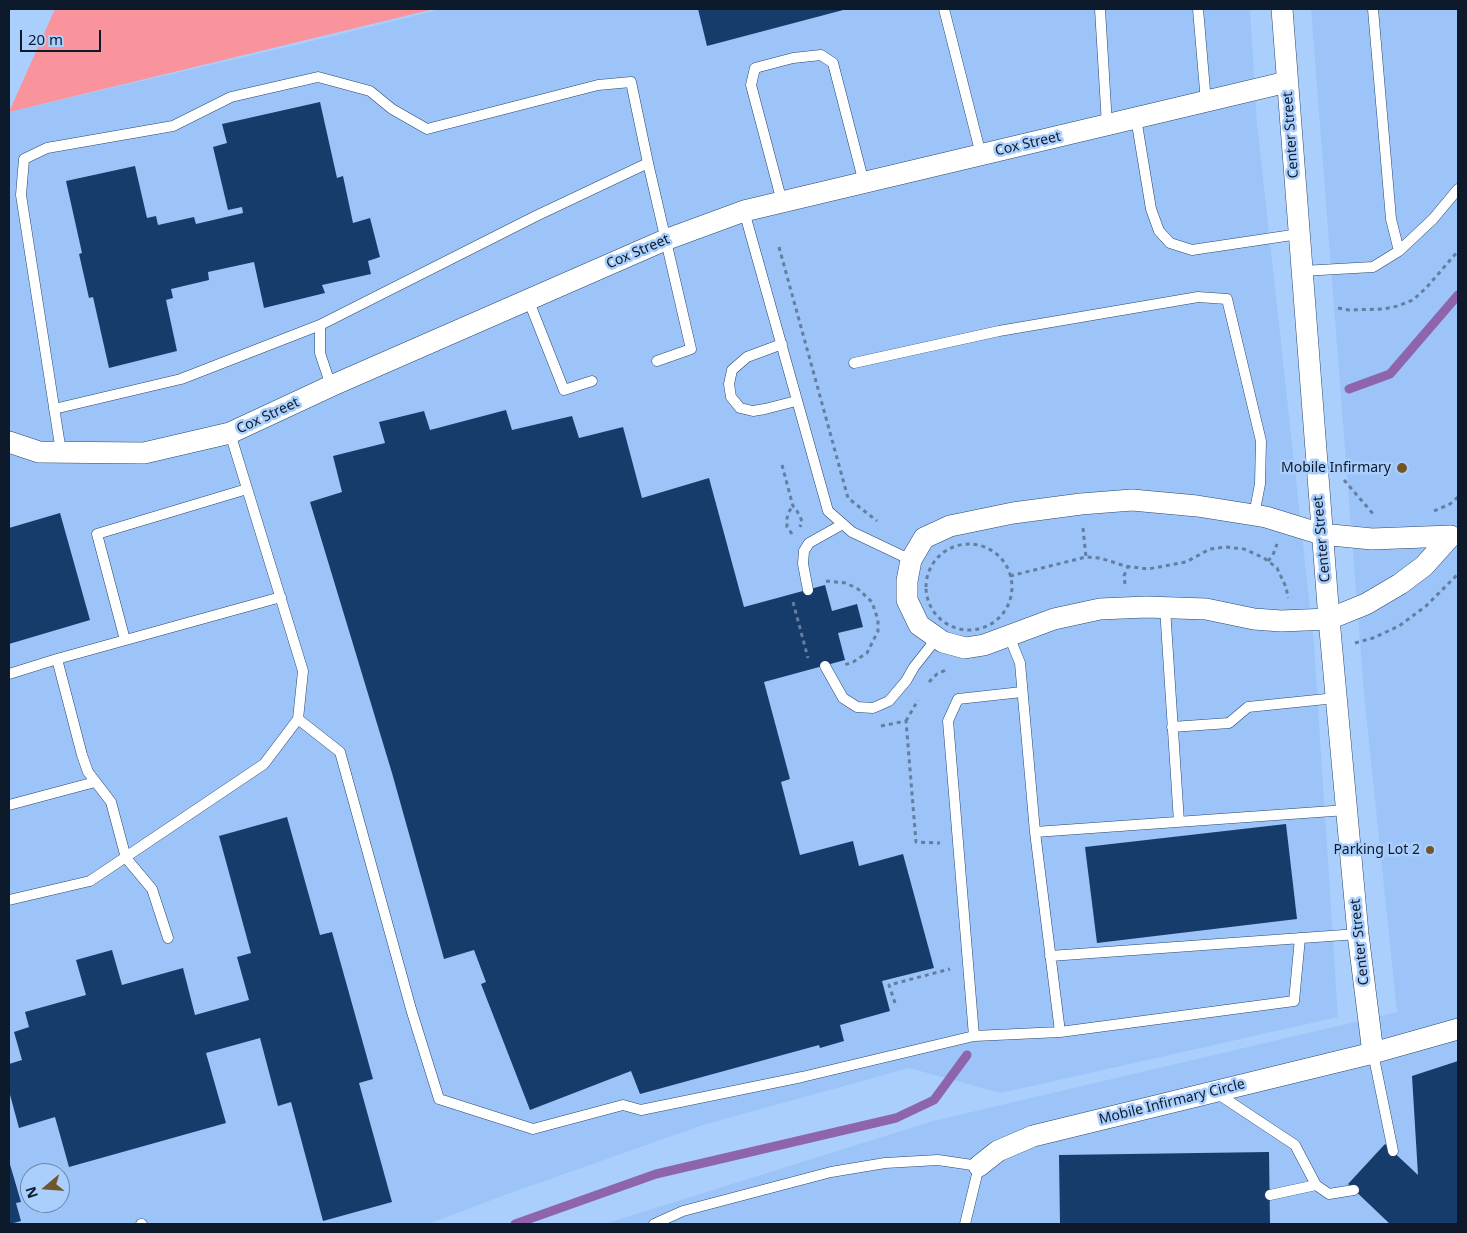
<!DOCTYPE html>
<html>
<head>
<meta charset="utf-8">
<style>
	body { margin:0 }
	#map { position:relative; width:1467px; height:1233px; overflow:hidden; background:#abcffd; font-family:"Noto Sans",sans-serif }
	canvas { display:block }
	.frame { position:absolute; inset:0; border:10px solid #0d1a2b; pointer-events:none }
	.north { position:absolute; left:20px; top:1163px; width:50px; height:50px; box-sizing:border-box; background:#abcffd; border:1px solid #6c87a9; border-radius:50%; rotate:252deg; font-size:14px; font-weight:700; line-height:20px; text-align:center; color:#0d1a2b }
	.north::after { content:''; display:block; margin:auto; width:18px; height:22px; background:#73552a; clip-path:polygon(50% 0,100% 100%,50% 72%,0 100%) }
	.scale { position:absolute; left:20px; top:30px; width:81px; height:22px; box-sizing:border-box; border:2px solid #0d1a2b; border-top:0; padding-left:6px; font-size:15px; line-height:18px; white-space:nowrap; color:#0d1a2b; -webkit-text-stroke:4px #abcffd; paint-order:stroke }
</style>
</head>
<body>
<div id="map">
<canvas width="1467" height="1233"></canvas>
<div class="frame"></div>
<div class="north">N</div>
<div class="scale">20 m</div>
</div>
<script>
const context = document.querySelector('canvas').getContext('2d');
context.lineJoin = 'round';
function fillPath(path, color) { context.fillStyle = color; context.fill(path, 'evenodd'); }
const shape = rows => new Path2D(rows.map(r => 'M' + r).join(''));
function strokePath(path, color, width, dash) { context.strokeStyle = color; context.lineWidth = width; context.lineCap = dash ? 'butt' : 'round'; context.setLineDash(dash || []); context.stroke(path); }
function label(font, color, halo, rows, align = 'center') {
  context.font = font + ' "Noto Sans",sans-serif'; context.lineWidth = 5; context.setLineDash([]); context.textBaseline = 'middle'; context.strokeStyle = halo; context.fillStyle = color; for (const [text, x, y, turn = 0] of rows) {
    context.save(); context.translate(x, y); context.rotate((+turn || 0) * Math.PI / 180); context.textAlign = isNaN(turn) ? turn : align; if (halo) context.strokeText(text, 0, 0); context.fillText(text, 0, 0); context.restore();
  }
}
const built = shape([
	[442,9,1250,9,1257,123,1314,645,1338,1017,1001,1093,909,1068,703,1125,502,1196,428,1224,9,1224,9,112,300,44],
	[30,1173,60,1173,60,1203,30,1203],
	[1311,9,1458,9,1458,1224,604,1224,933,1121,1397,1012,1364,694]
]);
const green = shape([
	[55,9,434,9,9,112]
]);
const stream = shape([
	[1349,389,1390,374,1458,295],
	[515,1224,656,1174,896,1118,934,1100,967,1055]
]);
const building = shape([
	[698,9,847,9,707,46],
	[320,102,337,178,343,176,353,223,370,218,380,257,368,261,371,274,322,285,325,293,264,308,254,262,208,272,209,280,171,289,173,298,166,300,177,351,109,368,93,297,89,298,79,254,82,253,66,181,135,166,147,218,156,216,158,225,194,217,196,224,243,213,242,207,228,210,213,147,227,143,222,124],
	[506,410,512,430,572,416,579,438,623,427,642,498,709,478,744,607,825,585,832,611,857,604,863,627,838,633,845,660,764,682,790,779,781,782,800,855,853,841,859,866,903,854,934,968,882,981,890,1011,840,1025,844,1041,820,1048,819,1045,640,1094,631,1071,530,1110,481,984,486,982,474,950,444,959,392,773,310,502,342,492,333,456,385,443,379,422,424,411,430,430],
	[60,513,90,620,9,644,9,528],
	[287,817,320,935,332,932,373,1079,359,1083,392,1202,323,1221,291,1102,278,1106,260,1038,206,1053,226,1123,69,1167,55,1117,19,1128,9,1091,9,1064,22,1060,14,1032,29,1027,25,1012,86,995,76,960,112,950,122,985,183,968,195,1015,249,1000,237,957,251,953,219,836],
	[1286,824,1297,919,1097,943,1085,847],
	[1458,1061,1458,1224,1390,1224,1348,1184,1385,1144,1418,1175,1412,1076],
	[1269,1152,1270,1224,1060,1224,1059,1155],
	[9,1161,21,1202,16,1203,21,1221,10,1224,9,1224]
]);
const path = shape([
	[779,247,848,498,877,521],
	[1338,308,1349,310,1383,309,1398,306,1413,300,1427,287,1458,251],
	[782,465,793,506,797,511,802,521,800,527],
	[1344,480,1374,515],
	[1434,511,1450,504,1458,497],
	[1083,528,1086,557],
	[792,534,787,527,787,519,788,513,793,506],
	'926 587a43 43 0 1 1 86 0a43 43 0 1 1-86 0Z',
	[1268,561,1273,555,1277,544],
	[1010,576,1086,557,1100,558,1125,566,1148,569,1186,562,1210,549,1225,547,1244,549,1264,558,1277,568,1286,587,1288,598],
	[826,581,846,583,858,589,872,602,878,620,878,631,867,653,853,662,844,665],
	[1125,584,1124,576,1128,566],
	[793,602,808,658],
	[1355,643,1373,638,1399,626,1426,606,1458,574],
	[929,682,937,674,946,670],
	[906,721,918,700],
	[881,726,906,721,916,842,940,843],
	[895,1003,889,985,950,969]
]);
const lane = shape([
	[944,9,981,155],
	[1100,9,1107,125],
	[1198,9,1206,102],
	[1373,9,1391,219,1399,251],
	[1136,118,1151,209,1159,231,1170,243,1192,250,1299,234],
	[782,202,751,85,755,68,793,58,821,55,833,63,864,183],
	[744,211,828,511,852,532,911,560],
	[1302,271,1373,267,1399,251,1433,219,1458,189],
	[528,299,564,390,592,381],
	[782,344,747,357,732,370,729,384,731,397,740,408,753,411,765,409,796,401],
	[854,363,999,331,1198,297,1227,299,1261,441,1260,484,1254,515],
	[331,386,320,353,320,325,536,216,648,163],
	[54,409,181,379,320,325],
	[61,452,21,195,24,159,47,148,173,126,231,97,318,77,370,91,392,109,427,129,598,85,631,82,648,163,691,349,657,361],
	[808,590,803,564,804,551,809,543,843,524],
	[1165,608,1179,822],
	[1009,636,1020,663,1035,832,1060,1032],
	[125,640,97,534,247,489],
	[825,666,843,698,857,707,873,708,889,701,906,681,914,667,937,638],
	[9,674,57,659],
	[298,719,340,752,411,1009,439,1099,533,1129,623,1105,641,1110,802,1077,974,1036,1060,1032,1294,1001,1300,938],
	[1172,727,1229,723,1248,707,1336,698],
	[9,805,95,782],
	[1035,832,1347,810],
	[9,900,90,881,264,764,298,719,303,671,230,433],
	[168,938,152,889,126,858,111,802,88,772,82,755,57,659,281,597],
	[1050,956,1358,934],
	[974,1036,948,721,958,699,1022,692],
	[1373,1053,1393,1151],
	[1215,1092,1295,1145,1316,1185,1329,1194,1354,1190],
	[1270,1195,1316,1185],
	[141,1224,142,1224],
	[654,1224,683,1211,831,1172,885,1163,938,1160,979,1166,965,1224]
]);
const street = shape([
	[1282,9,1329,619,1358,934,1373,1053],
	[9,442,39,452,144,453,230,433,331,386,665,240,744,211,1287,82],
	[1132,500,1197,506,1254,515,1266,517,1321,534,1372,539,1451,536,1424,566,1400,584,1366,604,1329,619,1281,621,1254,619,1206,609,1146,607,1100,609,1054,619,984,645,965,648,943,642,919,625,907,600,907,581,911,560,924,538,950,526,1013,513,1081,504,1132,500],
	[979,1166,998,1151,1033,1136,1373,1053,1458,1029]
]);
const markers = [
	[1402,468,6,"#73552a"],
	[1430,850,5,"#73552a"]
];
const streetNames = [
	["Center Street",1291,135,-94],
	["Cox Street",1028,144,-13],
	["Cox Street",638,252,-23],
	["Cox Street",268,416,-25],
	["Center Street",1322,539,-95],
	["Center Street",1360,942,-96],
	["Mobile Infirmary Circle",1172,1102,-14]
];
const poiNames = [
	["Mobile Infirmary",1391,468],
	["Parking Lot 2",1420,850]
];
fillPath(built, '#9cc4f9');
fillPath(green, '#f9949c');
strokePath(stream, '#8e64ac', 9);
fillPath(building, '#163c6b');
strokePath(lane, '#28476e', 11);
strokePath(street, '#28476e', 22);
strokePath(path, '#647e9f', 3, [4, 4]);
strokePath(lane, '#fff', 10);
strokePath(street, '#fff', 21);
for (const [x, y, r, color] of markers) { const dot = new Path2D(); dot.arc(x, y, r, 0, 2 * Math.PI); context.fillStyle = color; context.fill(dot); strokePath(dot, '#abcffd', 2); }
label('14px', '#0d1a2b', '#abcffd', streetNames);
label('14px', '#0d1a2b', '#abcffd', poiNames, 'right');
</script>
</body>
</html>
